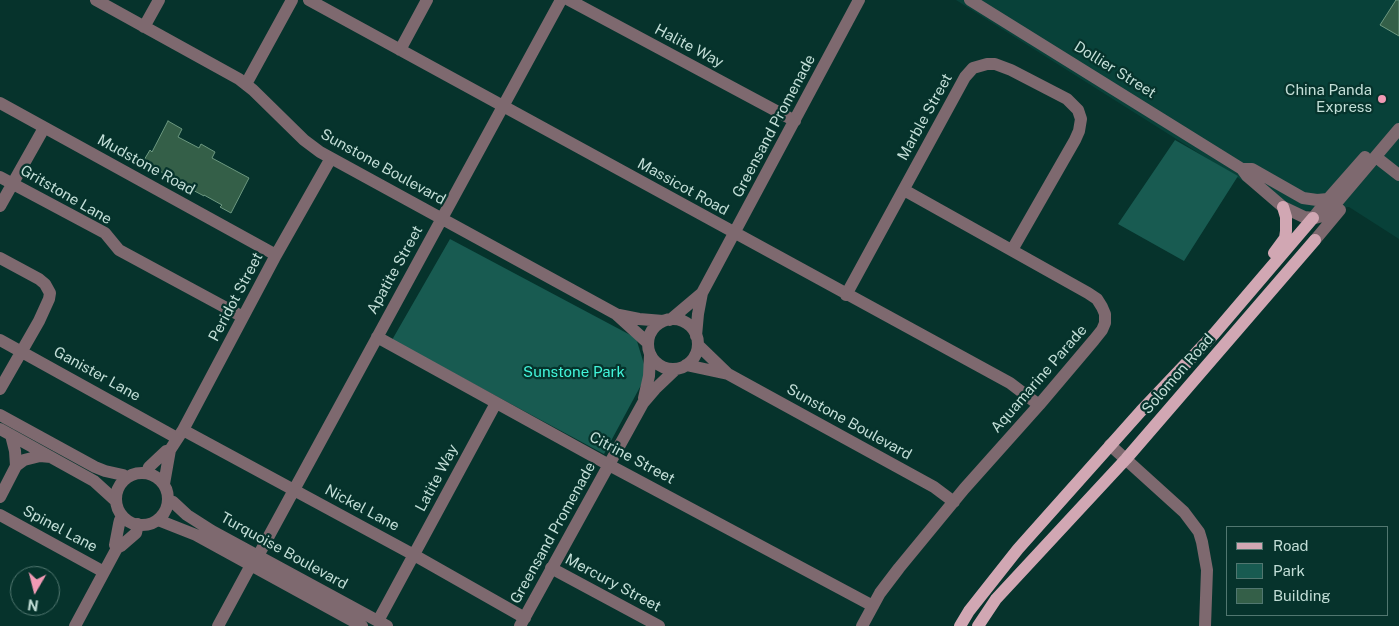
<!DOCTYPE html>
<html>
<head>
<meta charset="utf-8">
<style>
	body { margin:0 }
	#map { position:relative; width:1399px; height:626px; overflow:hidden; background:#06332c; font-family:"Public Sans",sans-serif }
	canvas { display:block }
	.legend { position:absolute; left:1226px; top:526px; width:162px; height:90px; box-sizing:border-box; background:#06332c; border:1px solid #517770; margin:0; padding:6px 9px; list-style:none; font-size:15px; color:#c2ded7 }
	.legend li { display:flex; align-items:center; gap:10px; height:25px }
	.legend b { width:25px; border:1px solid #517770 }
	.north { position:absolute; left:10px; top:566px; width:50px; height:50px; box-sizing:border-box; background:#06332c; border:1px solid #517770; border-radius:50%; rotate:188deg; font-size:14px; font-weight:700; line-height:20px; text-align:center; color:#c2ded7 }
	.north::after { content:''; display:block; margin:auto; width:18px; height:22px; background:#f09ab5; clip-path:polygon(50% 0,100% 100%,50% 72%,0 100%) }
</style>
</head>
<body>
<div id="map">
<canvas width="1399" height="626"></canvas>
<ul class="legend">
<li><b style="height:6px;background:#d1a7b3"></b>Road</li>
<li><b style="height:14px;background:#185b51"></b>Park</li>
<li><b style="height:14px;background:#345f48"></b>Building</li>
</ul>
<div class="north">N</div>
</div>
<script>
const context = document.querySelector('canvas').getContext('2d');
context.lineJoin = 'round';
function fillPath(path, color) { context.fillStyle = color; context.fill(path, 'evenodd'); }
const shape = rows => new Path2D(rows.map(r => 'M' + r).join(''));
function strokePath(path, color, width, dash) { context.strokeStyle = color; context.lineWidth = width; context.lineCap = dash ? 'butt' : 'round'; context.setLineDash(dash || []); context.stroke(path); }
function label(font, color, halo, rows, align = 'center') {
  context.font = font + ' "Public Sans",sans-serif'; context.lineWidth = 4.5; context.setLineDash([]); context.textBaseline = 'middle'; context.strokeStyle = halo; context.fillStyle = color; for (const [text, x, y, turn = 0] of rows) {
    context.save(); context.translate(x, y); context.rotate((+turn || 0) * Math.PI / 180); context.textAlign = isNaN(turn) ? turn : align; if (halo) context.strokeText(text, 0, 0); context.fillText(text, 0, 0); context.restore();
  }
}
const built = shape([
	[956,0,1399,0,1399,239,1349,207,1292,212]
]);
const green = shape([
	[1175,140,1238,176,1184,261,1118,224],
	[450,239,636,338,647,374,604,454,392,340]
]);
const building = shape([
	[1396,0,1399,0,1399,36,1380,25,1396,0],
	[168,121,182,129,178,137,199,148,201,144,215,152,212,158,249,178,231,213,220,207,222,205,204,195,204,196,187,187,188,186,152,167,153,165,144,160,150,150,152,152,168,121]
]);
const minor = shape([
	[96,0,239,79,253,90,304,140,320,152,616,314,648,343],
	[309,0,1010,383,1039,405],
	[569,0,795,121],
	[970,0,1242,169,1247,176,1283,207,1304,217,1315,218,1326,215,1399,129],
	[144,27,159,0],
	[400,50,427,0],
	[246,84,292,0],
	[0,103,276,255],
	[1381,161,1399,175],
	[1242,169,1252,169,1303,198,1317,200,1328,199],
	[0,177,105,233,119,250,243,317],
	[0,206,44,128],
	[1313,218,1328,199,1365,157],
	[1315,240,1340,210],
	[0,258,39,279,45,284,50,293,49,299,39,321,0,389],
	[846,295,965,77,973,68,987,64,995,64,1011,70,1067,99,1078,110,1081,119,1079,131,1075,140,1012,250],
	[619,315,639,319,663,321],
	'648 344a25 25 0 1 1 50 0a25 25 0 1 1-50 0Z',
	[670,320,702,293],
	[696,336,698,314,702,293,859,0],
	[377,337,609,465,873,606],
	[0,340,177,438],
	[698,345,728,374],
	[686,365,728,374,934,487,954,502],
	[644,398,649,376,650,355],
	[0,415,95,467,105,471,123,475,126,477],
	[0,429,94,481,116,501],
	[183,430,414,555,525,618],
	[11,435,15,451,16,466],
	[1110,445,1184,512,1199,532,1202,542,1207,570,1205,626],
	'116 499a26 26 0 1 1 52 0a26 26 0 1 1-52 0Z',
	[147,473,149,467,166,451,170,450],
	[164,484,170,450,183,430,276,255,331,158],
	[0,497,16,466,24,460,40,456,51,457],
	[168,501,173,502,187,515,212,531,387,626],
	[0,515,104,572],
	[158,520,196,535,362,626],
	[117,548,115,545,119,524,120,520,124,518],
	[258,556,561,0],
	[551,568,659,626],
	[378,621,496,403],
	[75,626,117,548,121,546,136,533,138,524],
	[218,626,251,565],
	[520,626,643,403,655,389,675,370],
	[862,626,880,593,899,568,964,489,1039,405,1094,340,1102,330,1105,323,1105,314,1102,307,1097,299,1088,293,904,190]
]);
const major = shape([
	[1274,253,1285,238,1286,231,1286,217,1283,207],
	[960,626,969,611,1018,549,1141,411,1214,334,1313,218],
	[978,626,996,599,1126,459,1315,240]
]);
const markers = [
	[1382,99,5,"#f09ab5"]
];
const streetNames = [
	["Halite Way",689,46,28],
	["Dollier Street",1115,70,32],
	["Marble Street",925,117,-61],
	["Greensand Promenade",774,126,-62],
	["Mudstone Road",146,165,29],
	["Sunstone Boulevard",383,167,29],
	["Massicot Road",683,187,29],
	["Gritstone Lane",66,195,30],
	["Apatite Street",395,270,-61],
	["Peridot Street",236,297,-62],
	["Ganister Lane",97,374,29],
	["Solomon Road",1178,374,-49],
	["Aquamarine Parade",1039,379,-49],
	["Sunstone Boulevard",849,422,29],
	["Citrine Street",632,458,28],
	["Latite Way",437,478,-62],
	["Nickel Lane",362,508,28],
	["Spinel Lane",60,529,28],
	["Greensand Promenade",553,533,-61],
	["Turquoise Boulevard",284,551,29],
	["Mercury Street",613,583,28]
];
const poiNames = [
	["China Panda",1372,90],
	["Express",1372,107]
];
const parkNames = [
	["Sunstone Park",574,372]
];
fillPath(built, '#084139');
fillPath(green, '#185b51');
fillPath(building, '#345f48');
strokePath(building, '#6c9880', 1);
strokePath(minor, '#7e696f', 12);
strokePath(major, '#d1a7b3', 12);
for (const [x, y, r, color] of markers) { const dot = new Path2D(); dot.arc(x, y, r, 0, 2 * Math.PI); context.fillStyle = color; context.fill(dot); strokePath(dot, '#06332c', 2); }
label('15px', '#c2ded7', '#06332c', streetNames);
label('15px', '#c2ded7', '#06332c', poiNames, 'right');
label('15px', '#42f5da', '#06332c', parkNames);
</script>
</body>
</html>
